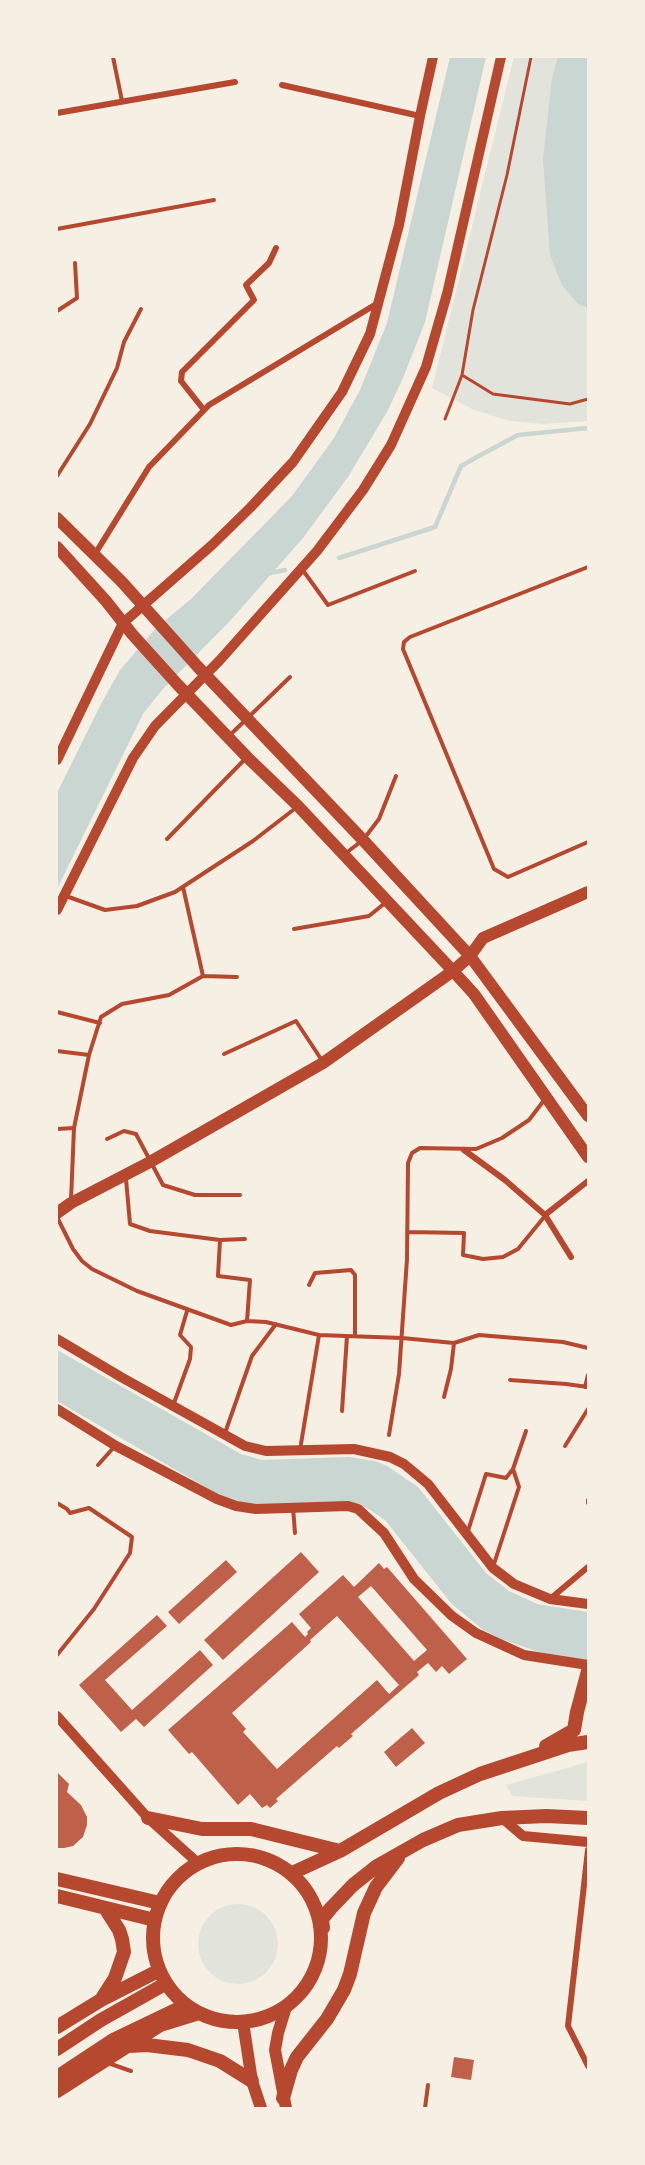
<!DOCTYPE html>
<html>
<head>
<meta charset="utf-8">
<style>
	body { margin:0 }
	#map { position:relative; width:645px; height:2165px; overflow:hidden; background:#f6efe4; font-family:"Roboto Condensed",sans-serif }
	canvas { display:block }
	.frame { position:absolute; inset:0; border:58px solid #f6efe4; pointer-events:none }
</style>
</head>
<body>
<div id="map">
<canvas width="645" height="2165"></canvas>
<div class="frame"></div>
</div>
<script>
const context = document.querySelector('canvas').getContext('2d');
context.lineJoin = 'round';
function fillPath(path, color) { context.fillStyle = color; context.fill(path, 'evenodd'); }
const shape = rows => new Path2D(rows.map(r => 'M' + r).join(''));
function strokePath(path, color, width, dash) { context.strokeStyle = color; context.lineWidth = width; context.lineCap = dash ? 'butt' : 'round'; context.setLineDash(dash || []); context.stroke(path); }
const green = shape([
	[514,57,588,57,588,421,543,424,510,421,474,410,432,388],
	[588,1762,588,1801,512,1796,506,1785],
	'198 1944a40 40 0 1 1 80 0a40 40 0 1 1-80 0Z'
]);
const water = shape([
	[450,57,486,57,425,322,403,378,387,412,348,477,303,538,229,622,162,690,143,714,57,889,57,793,101,704,120,670,157,627,191,599,292,496,334,438,360,390,387,323],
	[558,57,588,57,588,308,578,304,562,285,550,255,543,159,552,78],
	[57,1350,241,1454,262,1460,349,1457,375,1461,387,1466,418,1487,486,1573,509,1591,537,1604,588,1612,588,1661,539,1652,501,1639,483,1630,451,1603,385,1520,367,1508,349,1503,260,1506,238,1503,214,1492,57,1401]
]);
const stream = shape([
	[339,558,435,527,461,466,477,457,518,435,588,428],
	[266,574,285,570]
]);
const building = shape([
	[301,1552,319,1572,223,1660,204,1640],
	[226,1560,237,1572,179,1624,168,1612],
	[379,1563,384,1569,387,1567,467,1659,449,1674,442,1666,436,1672,428,1663,417,1672,419,1675,351,1734,353,1736,339,1748,337,1746,276,1799,278,1801,270,1808,267,1805,262,1808,250,1794,238,1805,192,1752,189,1754,168,1730,292,1622,305,1637,308,1634,307,1632,311,1628,299,1614,343,1575,354,1587],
	[371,1586,427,1650,414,1661,358,1597],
	[337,1616,399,1685,389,1694,377,1680,277,1769,243,1732,246,1729,232,1713,311,1642,310,1640],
	[157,1615,167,1626,105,1680,132,1710,200,1650,213,1665,144,1727,136,1719,121,1732,79,1685],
	[412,1728,425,1743,396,1767,384,1752],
	[57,1772,69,1784,67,1792,81,1805,87,1817,87,1825,83,1837,73,1846,64,1848,57,1848],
	[454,2057,474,2060,471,2080,451,2077]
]);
const path = shape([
	[462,375,493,394,570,404,588,399],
	[445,419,462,375,473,310,507,175,531,57]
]);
const service = shape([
	[113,57,122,101],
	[57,229,214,200],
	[57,311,77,298,75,263],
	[57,476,90,424,117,368,124,342,141,309],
	[588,567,410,637,404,642,403,649,494,869,508,877,588,842],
	[302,569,328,605,415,571],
	[230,735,290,677],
	[167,839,246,758],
	[346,853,363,840,379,819,396,776],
	[183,887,203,976],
	[66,896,105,910,137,906,175,892,253,841,297,807],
	[294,929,369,916,385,903],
	[57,1012,100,1023],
	[57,1051,89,1055],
	[224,1054,296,1021,323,1062],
	[57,1129,74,1128],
	[107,1139,124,1131,136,1134,163,1185,195,1195,240,1195],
	[126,1179,130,1224,150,1231,220,1240,218,1276,250,1280,247,1321],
	[71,1200,74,1128,89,1055,101,1017,122,1004,169,995,203,976,237,977],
	[57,1217,73,1249,82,1261,92,1269,137,1291,231,1325,247,1321,266,1322,319,1335,402,1338,454,1343,479,1335,563,1342,588,1348],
	[407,1232,464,1233,463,1255,483,1259,503,1257,518,1249,545,1216],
	[220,1240,245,1239],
	[309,1285,315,1273,351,1270,355,1275,355,1336],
	[510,1380,566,1384,588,1387],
	[585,1387,588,1375],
	[444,1397,451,1369,454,1343],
	[174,1403,190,1359,191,1347,180,1335,187,1311],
	[342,1411,347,1336],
	[225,1433,252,1356,276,1324],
	[389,1435,399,1374,407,1259,408,1163,412,1153,420,1148,476,1149,502,1138,529,1120,545,1099],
	[565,1446,588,1409],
	[300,1450,319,1335],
	[98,1465,115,1446],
	[588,1500,588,1503],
	[57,1503,67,1509,70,1513,89,1508,132,1537,130,1553,94,1609,57,1655],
	[293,1508,295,1533],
	[468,1531,486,1474,506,1478,513,1469],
	[494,1564,519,1487,513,1469,526,1431],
	[108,2063,131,2071],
	[425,2108,428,2085]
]);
const minor = shape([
	[282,85,420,116],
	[57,113,235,82],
	[204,410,181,381,182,372,254,300,246,285,269,263,276,248],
	[95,554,149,467,209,405,378,303],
	[464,1150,505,1180,545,1215,571,1257],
	[545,1215,588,1181],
	[550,1599,588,1567],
	[588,1850,568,2026,588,2066]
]);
const tertiary = shape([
	[57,760,123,623,212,545,250,508,293,462,342,392,370,334,399,225,420,116,433,57],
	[57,910,133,758,155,726,220,660,317,551,363,490,391,445,426,367,447,294,501,57],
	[57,1339,121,1377,245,1446,266,1451,354,1449,390,1457,404,1464,428,1484,493,1568,514,1584,550,1599,588,1604],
	[57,1409,116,1446,217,1499,236,1506,256,1509,348,1506,358,1509,384,1533,414,1579,452,1616,476,1633,524,1655,588,1665],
	[57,1716,148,1818,198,1863],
	[502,1818,523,1836,588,1842]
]);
const secondary = shape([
	[57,518,122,582,198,667,363,840,470,956,588,1116],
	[57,547,106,601,132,634,178,685,247,757,298,806,453,971,474,994,588,1157],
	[57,1213,71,1203,150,1162,323,1063,453,971,470,956,483,938,588,892],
	[243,2022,252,2081,261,2108],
	[286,2108,275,2050,278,2033,286,2007]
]);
const primary = shape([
	[546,1746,574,1730,577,1712,588,1671],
	[148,1818,202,1829,251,1829,340,1851],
	'153 1938a84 84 0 1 1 168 0a84 84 0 1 1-168 0Z',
	[292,1873,340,1851,439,1793,480,1774,568,1745,588,1742],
	[57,1879,160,1903],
	[57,1896,155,1920],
	[323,1928,322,1919,331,1908,353,1885,377,1866,423,1840,458,1825,502,1818,546,1816,588,1818],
	[101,2000,115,1978,124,1952,122,1939,119,1930,105,1908],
	[57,2027,101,2000,158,1971],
	[129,2046,147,2045,188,2050,220,2061,252,2081],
	[57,2049,101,2020,165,1984],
	[57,2077,113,2040,186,2005],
	[57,2091,160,2025,199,2013],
	[283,2098,291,2070,297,2057,327,2019,344,1990,350,1974,364,1913,376,1887,398,1858]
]);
fillPath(green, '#e2e4dc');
fillPath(water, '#c9d6d2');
strokePath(stream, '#c9d6d2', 4.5);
fillPath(building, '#bf614a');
strokePath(path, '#b5482f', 3);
strokePath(service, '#b5482f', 4);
strokePath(minor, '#b5482f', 6);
strokePath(tertiary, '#b5482f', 10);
strokePath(secondary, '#b5482f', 12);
strokePath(primary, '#b5482f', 14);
</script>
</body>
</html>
